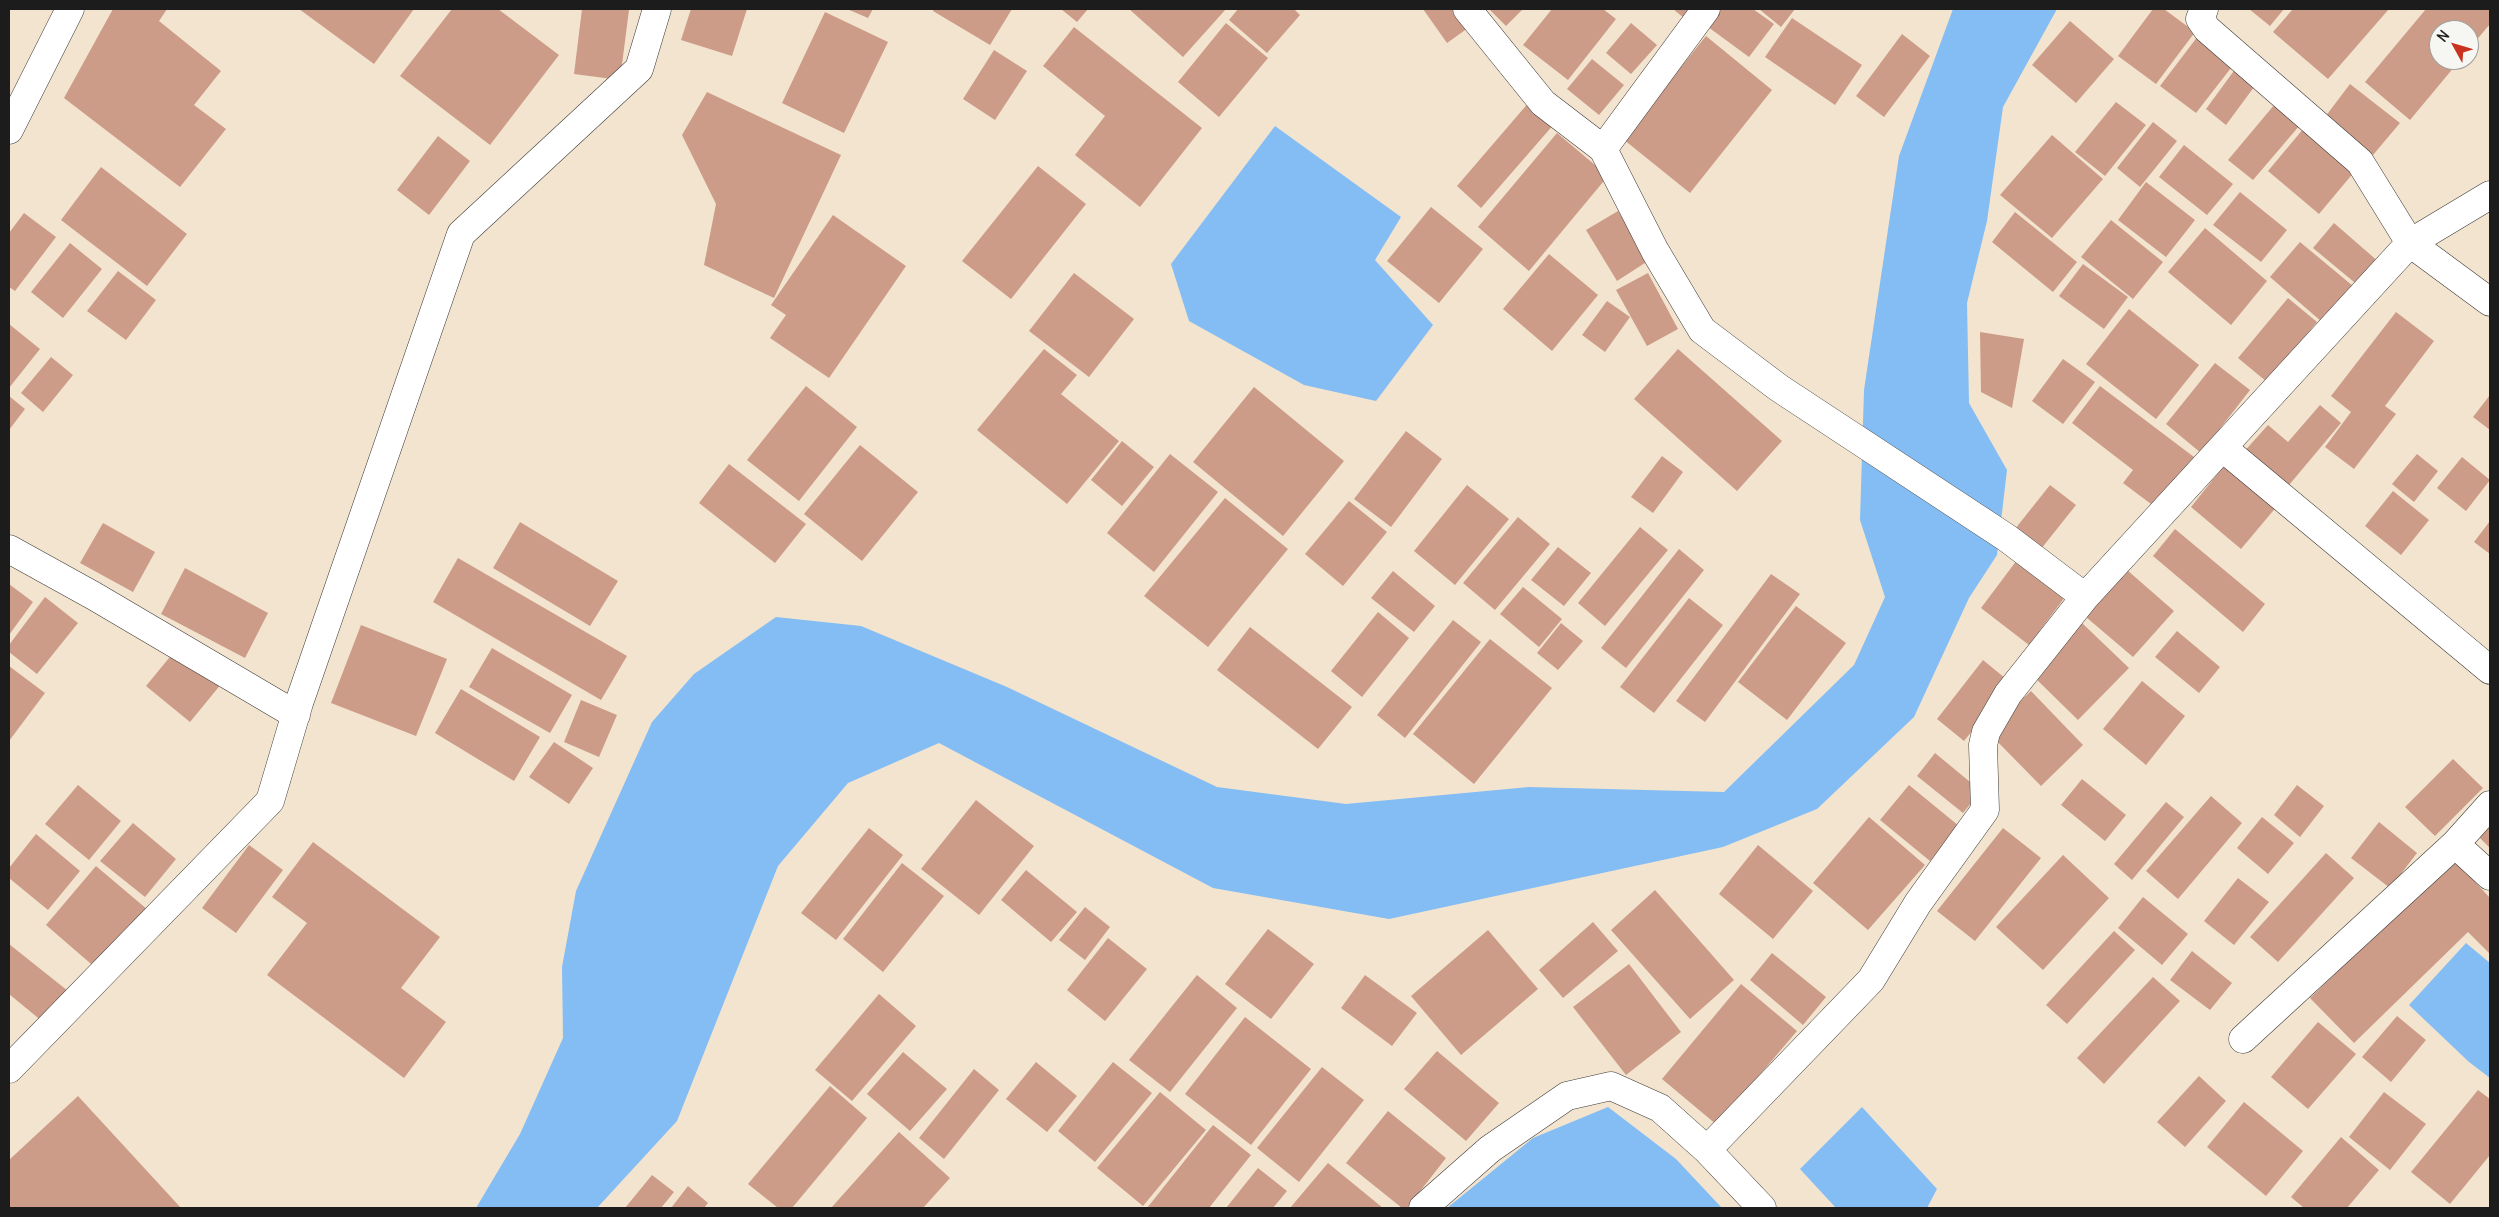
<!DOCTYPE html>
<html>
<head>
<meta charset="utf-8">
<style>
	body { margin:0 }
	#map { position:relative; width:2499px; height:1217px; overflow:hidden; background:#f3e4cf; font-family:Delius,sans-serif }
	canvas { display:block }
	.frame { position:absolute; inset:0; border:10px solid #1c1c1c; pointer-events:none }
	.north { position:absolute; left:2429px; top:20px; width:50px; height:50px; box-sizing:border-box; background:#f6f6f2; border:1px solid #9f9f9c; border-radius:50%; rotate:309deg; font-size:14px; font-weight:700; line-height:20px; text-align:center; color:#1c1c1c }
	.north::after { content:''; display:block; margin:auto; width:18px; height:22px; background:#c8321e; clip-path:polygon(50% 0,100% 100%,50% 72%,0 100%) }
</style>
</head>
<body>
<div id="map">
<canvas width="2499" height="1217"></canvas>
<div class="frame"></div>
<div class="north">N</div>
</div>
<script>
const context = document.querySelector('canvas').getContext('2d');
context.lineJoin = 'round';
function fillPath(path, color) { context.fillStyle = color; context.fill(path, 'evenodd'); }
const shape = rows => new Path2D(rows.map(r => 'M' + r).join(''));
function strokePath(path, color, width, dash) { context.strokeStyle = color; context.lineWidth = width; context.lineCap = dash ? 'butt' : 'round'; context.setLineDash(dash || []); context.stroke(path); }
const water = shape([
	[1953,9,2057,9,2003,107,1987,221,1967,303,1969,403,2007,470,1997,555,1969,598,1914,717,1817,809,1723,847,1389,919,1213,888,939,743,848,783,778,866,677,1121,597,1208,476,1208,520,1134,563,1038,562,967,576,891,652,722,694,674,776,617,861,626,1007,687,1217,787,1346,804,1529,787,1724,792,1854,665,1885,597,1860,520,1864,390,1899,156],
	[1275,126,1401,217,1375,260,1433,325,1376,401,1304,385,1189,321,1171,264],
	[2466,943,2490,963,2490,1078,2469,1062,2409,1005],
	[1608,1107,1676,1159,1722,1208,1447,1208,1533,1138],
	[1862,1107,1937,1189,1927,1208,1836,1208,1800,1169]
]);
const building = shape([
	[113,9,167,9,159,21,221,71,194,105,226,129,180,187,64,98],
	[299,9,414,9,374,64],
	[452,9,498,9,559,55,490,145,400,76],
	[582,9,629,10,620,80,574,74],
	[691,9,747,9,732,56,681,40],
	[847,9,873,9,868,18],
	[934,9,1012,9,990,45,933,11],
	[1061,9,1088,9,1077,22],
	[1129,9,1226,9,1183,57],
	[1238,9,1294,9,1300,15,1267,53,1229,20],
	[1423,9,1454,9,1468,28,1447,43],
	[1489,9,1523,9,1506,26],
	[1552,9,1603,9,1616,19,1568,80,1523,45],
	[1673,9,1692,9,1684,18],
	[1715,9,1753,9,1774,24,1749,57,1704,24],
	[1759,9,1795,9,1781,27],
	[2153,9,2164,9,2195,32,2156,84,2118,56],
	[2249,9,2284,9,2270,26],
	[2293,9,2389,9,2328,79,2273,32],
	[2426,9,2490,9,2490,24,2469,49,2469,30,2439,30,2439,60,2460,60,2410,120,2365,82],
	[825,12,888,42,844,133,782,103],
	[1792,18,1862,65,1835,105,1765,57],
	[2070,21,2114,59,2076,103,2032,65],
	[1226,23,1268,58,1219,117,1178,82],
	[1631,23,1657,45,1631,74,1606,53],
	[1074,27,1202,128,1140,207,1075,155,1105,116,1043,66],
	[1902,34,1930,56,1884,117,1856,96],
	[1706,36,1772,90,1690,193,1623,139],
	[2198,36,2234,64,2196,113,2160,86],
	[994,50,1027,71,995,120,963,99],
	[1592,59,1624,85,1599,115,1567,89],
	[2236,68,2257,83,2226,125,2206,109],
	[2350,84,2400,123,2373,155,2325,117],
	[707,92,841,155,774,298,704,265,716,204,682,135],
	[1530,101,1555,123,1481,208,1457,186],
	[2116,102,2146,125,2105,176,2075,152],
	[2275,104,2300,125,2253,180,2228,160],
	[2153,122,2177,141,2140,187,2117,168],
	[2304,128,2355,171,2319,214,2268,171],
	[1557,133,1608,176,1529,271,1478,227],
	[2052,135,2103,179,2052,238,2000,195],
	[438,136,470,161,429,215,397,190],
	[2184,145,2233,184,2207,215,2159,177],
	[1038,166,1086,204,1011,299,962,261],
	[101,167,187,234,147,286,61,220],
	[2146,182,2195,220,2166,257,2118,220],
	[2240,192,2287,230,2261,262,2213,225],
	[1431,207,1483,249,1439,303,1387,261],
	[1618,211,1648,261,1617,281,1586,230],
	[2015,212,2077,262,2053,292,1992,242],
	[24,213,56,237,15,291,9,287,9,233],
	[833,215,906,266,829,378,770,338,786,315,771,305],
	[2111,220,2163,262,2133,299,2081,257],
	[2334,223,2380,263,2360,287,2313,248],
	[2205,228,2267,281,2231,325,2168,272],
	[2300,242,2353,286,2322,322,2270,277],
	[70,243,102,269,63,318,31,292],
	[1549,254,1598,295,1552,351,1503,309],
	[2083,264,2128,297,2104,329,2059,296],
	[118,271,156,300,126,340,87,311],
	[1074,273,1134,319,1089,377,1029,331],
	[1648,273,1678,329,1647,346,1616,290],
	[2288,298,2317,322,2267,382,2238,358],
	[1607,301,1630,317,1605,352,1582,335],
	[2129,309,2199,365,2156,419,2086,364],
	[2396,312,2434,341,2385,406,2396,414,2354,469,2325,447,2351,412,2331,396],
	[9,324,40,349,9,388],
	[1980,332,2024,339,2012,408,1981,392],
	[1044,349,1077,375,1061,394,1119,441,1067,504,977,430],
	[1678,349,1782,441,1737,491,1634,399],
	[51,357,73,375,43,412,21,393],
	[2063,359,2095,382,2063,424,2032,401],
	[2215,363,2250,390,2201,453,2166,424],
	[806,386,857,427,799,501,747,460],
	[2100,386,2194,457,2155,507,2123,483,2133,470,2072,423],
	[1254,387,1344,461,1283,536,1193,462],
	[2490,395,2490,430,2473,417],
	[9,396,25,409,9,430],
	[2320,405,2341,423,2284,491,2241,455,2268,425,2288,442],
	[1406,431,1442,459,1391,527,1354,499],
	[1122,441,1154,467,1122,506,1091,480],
	[860,445,918,492,862,561,804,514],
	[1170,454,1218,492,1154,572,1107,533],
	[2417,454,2438,471,2414,502,2392,484],
	[1662,456,1683,472,1653,513,1631,497],
	[2462,457,2490,480,2466,511,2437,488],
	[2227,462,2278,505,2241,549,2191,507],
	[729,464,806,524,775,563,699,503],
	[1467,485,1509,519,1455,585,1414,551],
	[2050,485,2076,505,2041,549,2015,529],
	[2393,491,2429,520,2401,555,2365,526],
	[1225,498,1288,549,1208,647,1144,596],
	[1349,501,1387,532,1343,586,1305,554],
	[1518,517,1550,544,1495,610,1463,583],
	[2490,521,2490,554,2474,542],
	[520,522,618,581,590,626,493,568],
	[103,523,155,552,133,592,80,563],
	[1640,527,1668,550,1605,626,1578,603],
	[2175,529,2265,604,2243,632,2153,556],
	[1558,547,1591,573,1564,606,1531,580],
	[1679,549,1704,570,1626,668,1601,648],
	[2020,556,2068,593,2029,645,1981,608],
	[458,558,627,656,601,700,433,602],
	[185,568,268,613,245,658,161,614],
	[2127,570,2174,611,2133,657,2086,617],
	[1393,571,1435,606,1414,632,1371,598],
	[1771,574,1800,594,1705,722,1676,701],
	[9,584,33,602,9,635],
	[1523,587,1562,619,1539,647,1500,614],
	[45,597,78,623,37,674,9,652,9,645],
	[1689,598,1723,625,1654,713,1620,687],
	[1796,606,1846,643,1787,720,1738,682],
	[1378,612,1409,638,1362,697,1331,671],
	[1453,620,1481,642,1405,738,1377,715],
	[1561,623,1583,641,1558,670,1537,653],
	[2082,623,2129,668,2078,720,2032,675],
	[361,625,447,659,416,736,331,703],
	[1250,627,1352,707,1318,749,1217,670],
	[2177,631,2220,667,2199,693,2155,657],
	[1490,639,1552,688,1474,784,1413,734],
	[178,647,222,683,190,722,146,686],
	[492,648,572,695,550,733,469,687],
	[1983,660,2011,683,1964,741,1937,719],
	[9,666,45,693,9,741],
	[2142,681,2185,716,2146,765,2103,729],
	[461,689,540,737,514,781,435,733],
	[2031,691,2083,745,2041,786,1988,732],
	[581,700,617,715,599,757,564,742],
	[554,742,593,768,569,804,529,777],
	[1935,753,1981,791,1963,813,1917,776],
	[2453,759,2483,788,2435,836,2405,807],
	[2082,779,2126,815,2105,841,2061,805],
	[78,785,121,821,89,860,45,824],
	[1909,785,1959,826,1930,861,1880,820],
	[2297,785,2324,806,2300,837,2274,815],
	[2211,796,2242,823,2178,899,2146,871],
	[976,800,1034,846,979,915,921,869],
	[2166,802,2184,817,2132,880,2114,864],
	[1869,817,1925,865,1868,930,1813,883],
	[2262,817,2294,843,2268,874,2237,848],
	[2379,822,2417,853,2390,888,2351,858],
	[133,823,176,859,145,897,100,861],
	[2490,825,2490,848,2479,837],
	[869,828,903,855,836,940,801,913],
	[2003,828,2041,858,1975,941,1937,911],
	[36,834,80,871,48,910,9,878,9,868],
	[313,842,440,937,401,988,446,1022,404,1078,267,975,307,923,272,897],
	[249,845,283,870,236,933,202,908],
	[1758,845,1813,891,1773,939,1719,894],
	[2326,853,2354,878,2278,962,2250,937],
	[2063,855,2109,898,2043,970,1996,927],
	[2454,859,2490,898,2490,954,2468,932,2354,1043,2310,998],
	[902,863,944,896,883,972,843,939],
	[96,866,148,910,98,970,46,925],
	[1026,870,1077,912,1051,942,1001,900],
	[2238,878,2269,902,2234,945,2204,921],
	[1655,890,1734,980,1690,1019,1611,930],
	[2143,897,2188,934,2162,965,2118,928],
	[1085,907,1110,927,1085,960,1059,940],
	[1593,922,1618,951,1563,998,1539,970],
	[1268,929,1314,964,1271,1019,1225,984],
	[1488,930,1538,989,1461,1055,1411,996],
	[2114,931,2135,950,2067,1024,2046,1005],
	[1108,938,1147,969,1105,1021,1067,990],
	[9,944,68,991,43,1022,9,994],
	[2192,951,2232,983,2210,1010,2170,980],
	[1772,953,1826,997,1803,1025,1750,980],
	[1629,964,1681,1032,1626,1075,1573,1007],
	[1197,975,1237,1008,1170,1092,1129,1060],
	[1365,975,1417,1013,1392,1046,1341,1008],
	[2153,977,2180,1001,2104,1084,2077,1058],
	[1741,984,1797,1031,1717,1125,1662,1079],
	[879,994,916,1026,852,1101,815,1070],
	[2397,1016,2426,1040,2391,1082,2362,1057],
	[1245,1017,1311,1069,1251,1145,1185,1094],
	[2318,1022,2356,1054,2308,1109,2271,1077],
	[1437,1051,1499,1103,1466,1141,1404,1089],
	[903,1052,947,1089,910,1131,867,1094],
	[1036,1062,1077,1096,1047,1132,1006,1099],
	[1113,1062,1152,1093,1095,1162,1058,1131],
	[1322,1067,1364,1100,1299,1182,1257,1148],
	[974,1069,999,1090,944,1159,919,1138],
	[2199,1076,2226,1101,2185,1147,2157,1122],
	[830,1086,867,1118,792,1208,778,1208,748,1184],
	[2478,1090,2490,1099,2490,1155,2450,1204,2411,1172],
	[1160,1092,1206,1130,1143,1206,1097,1168],
	[2384,1092,2426,1124,2390,1170,2349,1137],
	[78,1096,181,1208,9,1208,9,1160],
	[2244,1102,2303,1151,2266,1196,2207,1147],
	[1388,1111,1446,1158,1407,1208,1402,1208,1346,1163],
	[1213,1125,1251,1155,1209,1208,1147,1208],
	[899,1132,950,1178,923,1208,831,1208],
	[2341,1137,2379,1170,2347,1208,2304,1208,2291,1197],
	[1328,1163,1383,1208,1290,1208],
	[1258,1168,1287,1191,1273,1208,1226,1208],
	[652,1175,674,1192,661,1208,625,1208],
	[688,1186,708,1203,704,1208,671,1208]
]);
const minor = shape([
	[1467,9,1543,103,1603,149,1655,251,1702,330,1779,388,2007,538,2085,597],
	[2204,9,2200,19,2207,29,2360,162,2410,243],
	[1603,149,1706,9],
	[2223,448,2490,670],
	[9,549,94,596,296,715],
	[2490,805,2455,844,2490,876],
	[2243,1039,2455,844],
	[9,1069,270,801,299,703,461,234,639,69,657,9],
	[1707,1150,1871,980,1918,903,1985,810,1983,745,1986,732,2008,694,2085,597,2410,243,2490,195],
	[1423,1208,1490,1149,1567,1096,1611,1086,1660,1108,1707,1150,1762,1208]
]);
const tertiary = shape([
	[2410,243,2490,302]
]);
const trunk = shape([
	[9,130,70,9]
]);
fillPath(water, '#83bdf4');
fillPath(building, '#cc9c88');
strokePath(minor, '#3c3a37', 29);
strokePath(tertiary, '#3c3a37', 29);
strokePath(trunk, '#3c3a37', 29);
strokePath(minor, '#fff', 28);
strokePath(tertiary, '#fff', 28);
strokePath(trunk, '#fff', 28);
</script>
</body>
</html>
